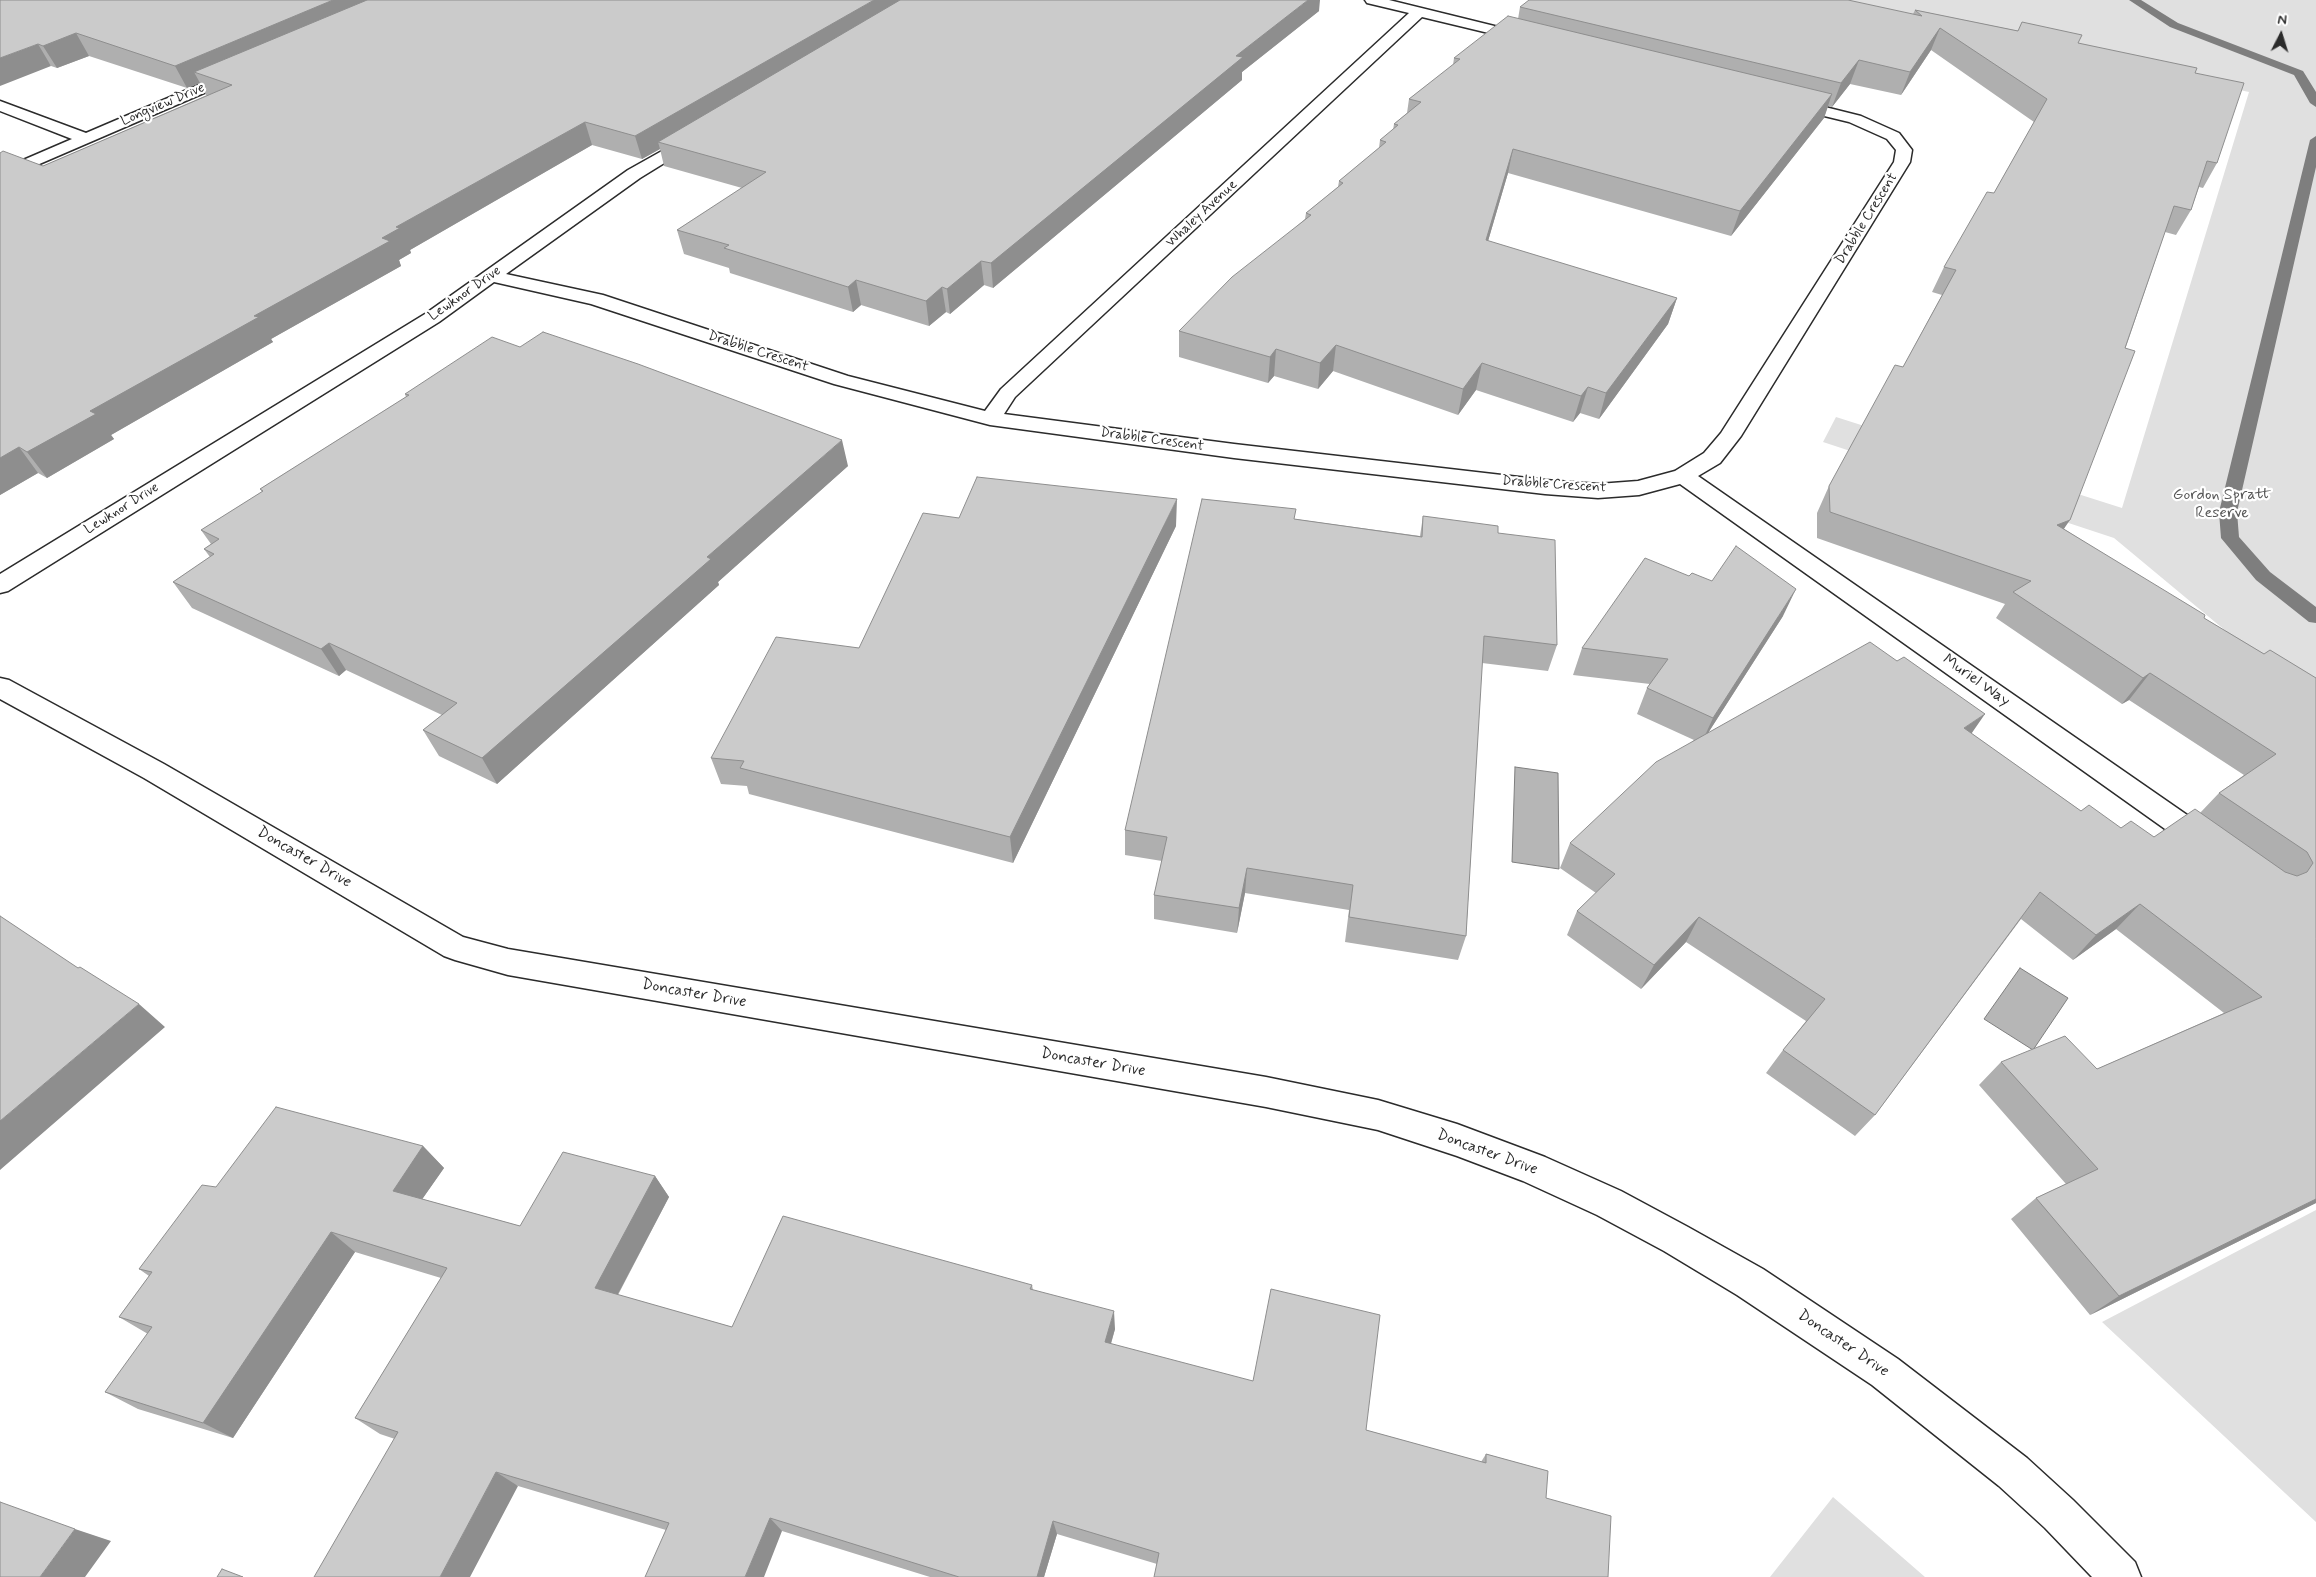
<!DOCTYPE html>
<html>
<head>
<meta charset="utf-8">
<style>
	body { margin:0 }
	#map { position:relative; width:2316px; height:1577px; overflow:hidden; background:#fff; font-family:Mynerve,sans-serif }
	canvas { display:block }
	.north { position:absolute; left:2256px; top:10px; width:50px; height:50px; -webkit-text-stroke:4px #fff; paint-order:stroke; rotate:5deg; font-size:14px; font-weight:700; line-height:20px; text-align:center; color:#2b2b2b }
	.north::after { content:''; display:block; margin:auto; width:18px; height:22px; background:#2b2b2b; clip-path:polygon(50% 0,100% 100%,50% 72%,0 100%) }
</style>
</head>
<body>
<div id="map">
<canvas width="2316" height="1577"></canvas>
<div class="north">N</div>
</div>
<script>
const context = document.querySelector('canvas').getContext('2d');
context.lineJoin = 'round';
function fillPath(path, color) { context.fillStyle = color; context.fill(path, 'evenodd'); }
const shape = rows => new Path2D(rows.map(r => 'M' + r).join(''));
function strokePath(path, color, width, dash) { context.strokeStyle = color; context.lineWidth = width; context.lineCap = dash ? 'butt' : 'round'; context.setLineDash(dash || []); context.stroke(path); }
function label(font, color, halo, rows, align = 'center') {
  context.font = font + ' Mynerve,sans-serif'; context.lineWidth = 4.5; context.setLineDash([]); context.textBaseline = 'middle'; context.strokeStyle = halo; context.fillStyle = color; for (const [text, x, y, turn = 0] of rows) {
    context.save(); context.translate(x, y); context.rotate((+turn || 0) * Math.PI / 180); context.textAlign = isNaN(turn) ? turn : align; if (halo) context.strokeText(text, 0, 0); context.fillText(text, 0, 0); context.restore();
  }
}
const green = shape([
	[1805,0,2316,0,2316,706,2114,538,1823,442,1836,417,2122,508,2249,92,1844,6],
	[2316,1210,2316,1522,2102,1322],
	[1833,1497,1925,1577,1770,1577]
]);
const water = shape([
	[1515,767,1558,773,1559,869,1512,862,1515,767],
	[2020,968,2068,998,2033,1050,1984,1019,2020,968]
]);
const stream = shape([
	[2129,0,2141,0,2178,23,2303,71,2316,92,2316,107,2310,103,2294,75,2170,27,2129,0],
	[2316,136,2316,167,2237,512,2239,537,2270,572,2316,607,2316,623,2309,622,2256,580,2221,538,2219,512,2310,140,2316,136]
]);
const minor = shape([
	[1365,0,1389,0,1531,35,1533,38,1526,42,1422,17,1015,397,1004,414,1234,444,1545,480,1598,484,1638,481,1675,471,1704,453,1721,433,1894,162,1896,150,1887,139,1849,122,1783,106,1781,103,1783,100,1789,98,1861,116,1899,133,1912,150,1910,162,1741,436,1720,463,1698,476,2216,835,2220,843,2216,851,2206,854,2196,851,1680,484,1639,495,1598,498,1545,494,1234,458,990,425,834,384,591,304,494,282,439,322,8,591,0,593,0,574,425,314,628,170,694,133,700,135,702,138,700,141,640,178,506,274,603,295,848,376,985,411,1001,389,1409,13,1367,3,1365,0],
	[236,69,244,74,241,77,0,181,0,170,72,139,0,111,0,101,86,133,236,69],
	[0,678,9,680,164,764,463,937,508,949,1266,1077,1378,1100,1457,1124,1545,1157,1621,1191,1688,1227,1763,1269,1898,1359,2027,1458,2073,1500,2135,1562,2141,1577,2092,1577,2045,1528,1999,1486,1872,1385,1737,1295,1664,1251,1597,1215,1523,1181,1457,1156,1378,1130,1266,1107,508,975,455,960,444,956,144,778,0,699,0,678]
]);
const wall = shape([
	[0,0,1319,11,1242,72,1242,80,993,288,984,285,950,314,946,312,929,326,861,305,853,312,730,273,729,268,684,254,677,230,742,188,664,166,660,149,642,159,592,145,410,250,411,253,399,260,401,266,271,339,273,342,111,435,114,439,47,478,38,473,0,495,0,153,43,166,207,95,206,95,200,83,187,88,89,56,57,68,51,66],
	[1520,7,1913,14,1915,10,2078,43,2195,73,2217,163,2203,188,2199,187,2191,210,2176,235,2165,232,2064,529,2204,618,2264,654,2316,678,2316,1203,2090,1315,2011,1219,2036,1198,2066,1184,1979,1085,2001,1062,2097,1069,2224,1013,2116,929,2073,960,2021,919,1875,1115,1855,1136,1766,1073,1783,1050,1806,1021,1686,942,1641,989,1567,935,1577,911,1596,893,1560,868,1570,843,1694,740,1637,714,1647,688,1650,684,1573,675,1582,648,1783,616,1708,733,1972,734,2081,811,2121,828,2154,837,2200,813,2219,793,2244,775,2129,700,2122,704,1996,618,2005,604,1817,538,1817,513,1829,486,1903,367,1942,295,1932,292,1944,267,1994,193,2034,122,1931,50,1901,95,1850,84,1832,107,1828,106,1824,118,1731,236,1508,173,1488,241,1677,298,1668,324,1599,419,1580,413,1573,422,1476,390,1458,415,1333,371,1318,389,1274,376,1268,383,1179,357,1179,331,1305,219,1306,213,1338,187,1339,181,1379,148,1380,140,1393,130,1394,124,1407,113,1409,99,1453,65,1454,58,1518,19],
	[405,394,848,466,718,582,719,585,497,784,439,756,423,730,442,715,346,670,339,676,192,608,173,582,210,557,204,549,211,544,201,530,262,492,260,489,406,397],
	[1423,516,1498,533,1557,645,1548,671,1482,663,1466,936,1458,960,1345,942,1349,910,1245,893,1237,933,1154,919,1154,895,1162,861,1125,855,1125,830,1295,519,1420,536],
	[959,518,1176,526,1013,863,749,794,747,786,721,784,711,758,859,648],
	[423,1146,444,1168,422,1199,520,1226,655,1176,669,1197,618,1295,732,1327,1032,1285,1033,1290,1115,1329,1111,1344,1366,1430,1481,1462,1486,1454,1548,1471,1157,1564,1057,1534,1044,1577,930,1577,782,1531,666,1530,518,1486,395,1439,380,1434,355,1418,441,1278,355,1252,233,1438,138,1409,105,1392,148,1334,119,1317,149,1276,139,1269,216,1187]
]);
const shadedWall = shape([
	[333,0,393,0,194,72,200,83,187,88,175,66],
	[874,0,914,0,658,142,660,149,642,159,635,136],
	[1308,0,1320,0,1319,11,1242,72,1242,80,993,288,991,263,1236,56],
	[1940,28,1931,50,1901,95,1910,72],
	[76,33,89,56,57,68,43,46],
	[38,44,51,66,0,86,0,58],
	[1859,60,1850,84,1832,107,1841,83],
	[1832,94,1824,118,1731,236,1740,211],
	[585,122,592,145,410,250,411,253,399,260,401,266,271,339,273,342,111,435,114,439,47,478,27,452,90,411,254,316,382,238,396,227],
	[1513,149,1508,173,1481,265,1486,240],
	[981,261,984,285,950,314,947,289],
	[856,280,861,305,853,312,848,287],
	[942,287,946,312,929,326,926,301],
	[1677,298,1668,324,1599,419,1606,393],
	[1336,345,1333,371,1318,389,1320,363],
	[1276,349,1274,376,1268,383,1270,357],
	[1482,363,1476,390,1458,415,1463,389],
	[1588,387,1580,413,1573,422,1581,396],
	[842,440,848,466,718,582,719,585,497,784,482,758,707,557],
	[19,447,38,473,0,495,0,458],
	[1177,499,1176,526,1013,863,1010,837],
	[2070,520,2052,546,2057,525],
	[1796,589,1783,616,1701,744,1713,718],
	[329,643,346,670,339,676,321,649],
	[2150,673,2129,700,2122,704,2143,678],
	[1985,714,1967,740,1964,728],
	[1247,868,1245,893,1237,933,1239,908],
	[2140,904,2116,929,2073,960,2096,935],
	[1699,917,1686,942,1641,989,1654,965],
	[139,1004,165,1027,0,1170,0,1121],
	[423,1146,444,1168,414,1211,393,1191],
	[655,1176,669,1197,611,1307,595,1288],
	[2316,1199,2316,1203,2090,1315,2119,1296],
	[331,1232,355,1252,233,1438,203,1423],
	[1114,1311,1115,1329,1106,1360,1105,1342],
	[496,1472,518,1486,470,1577,440,1577],
	[770,1518,782,1531,764,1577,745,1577],
	[1053,1521,1057,1534,1044,1577,1037,1577],
	[75,1529,111,1541,85,1577,40,1577]
]);
const building = shape([
	[0,0,333,0,175,66,76,33,43,46,38,44,0,58,0,0],
	[367,0,874,0,635,136,585,122,396,227,400,228,382,238,390,241,254,316,259,317,90,411,96,414,27,452,19,447,0,458,0,153,3,151,43,166,232,85,194,72,367,0],
	[900,0,1308,0,1236,56,1243,57,991,263,981,261,947,289,942,287,926,301,856,280,848,287,724,248,729,245,677,230,766,172,658,142,900,0],
	[1529,0,1848,0,1922,16,1915,10,2018,31,2022,22,2082,35,2078,43,2197,68,2195,73,2244,83,2217,163,2207,161,2191,210,2174,206,2125,348,2135,351,2070,520,2057,525,2205,615,2204,618,2264,654,2270,650,2316,678,2316,1199,2119,1296,2036,1198,2098,1169,2001,1062,2065,1036,2097,1069,2262,997,2140,904,2096,935,2040,892,1875,1115,1783,1050,1825,999,1699,917,1654,965,1577,911,1615,874,1570,843,1656,762,1870,642,1897,661,1904,657,1985,714,1964,728,2081,811,2089,805,2121,828,2131,821,2154,837,2195,809,2285,872,2297,876,2307,872,2313,863,2307,852,2219,793,2276,754,2150,673,2143,678,2013,592,2031,581,1830,512,1829,486,1895,365,1903,367,1956,270,1944,267,1987,192,1994,193,2047,99,1940,28,1910,72,1859,60,1841,83,1520,7,1529,0],
	[1508,16,1832,94,1740,211,1513,149,1486,240,1677,298,1606,393,1588,387,1581,396,1482,363,1463,389,1336,345,1320,363,1276,349,1270,357,1179,331,1232,277,1311,215,1306,213,1343,183,1339,181,1386,142,1380,140,1398,125,1394,124,1421,102,1409,99,1460,59,1454,58,1508,16],
	[543,332,638,364,842,440,707,557,711,559,482,758,423,730,457,703,329,643,321,649,173,582,214,554,204,549,219,539,201,530,263,491,260,489,409,395,405,394,492,337,520,347,543,332],
	[977,477,1177,499,1010,837,740,768,744,761,711,758,776,637,859,648,923,513,959,518,977,477],
	[1202,499,1296,509,1294,519,1422,537,1423,516,1498,526,1498,533,1555,540,1557,645,1484,636,1466,936,1349,917,1353,885,1247,868,1239,908,1154,895,1167,837,1125,830,1202,499],
	[1736,546,1796,589,1713,718,1647,688,1668,659,1582,648,1645,558,1689,576,1692,573,1712,581,1736,546],
	[0,916,78,968,80,967,139,1004,0,1121,0,916],
	[276,1107,423,1146,393,1191,520,1226,563,1152,655,1176,595,1288,732,1327,783,1216,1032,1285,1030,1289,1114,1311,1105,1342,1253,1381,1271,1289,1380,1315,1366,1430,1486,1463,1486,1454,1548,1471,1546,1498,1611,1516,1608,1577,1154,1577,1159,1553,1053,1521,1037,1577,959,1577,770,1518,745,1577,645,1577,669,1523,496,1472,440,1577,314,1577,398,1432,355,1418,447,1268,331,1232,203,1423,105,1392,152,1327,119,1317,152,1272,139,1269,202,1185,216,1187,276,1107],
	[0,1502,75,1529,40,1577,0,1577,0,1502],
	[222,1569,243,1577,217,1577,222,1569]
]);
const farStreetnames = [
	["Longview Drive",163,105,-23],
	["Whaley Avenue",1202,214,-43],
	["Drabble Crescent",1867,219,-58],
	["Lewknor Drive",465,294,-35],
	["Drabble Crescent",758,352,18],
	["Drabble Crescent",1152,440,8],
	["Drabble Crescent",1554,485,4],
	["Lewknor Drive",122,509,-32]
];
const parkNames = [
	["Gordon Spratt",2222,496],
	["Reserve",2222,514]
];
const streetNames = [
	["Muriel Way",1976,681,35],
	["Doncaster Drive",304,858,30],
	["Doncaster Drive",694,994,10],
	["Doncaster Drive",1093,1063,10],
	["Doncaster Drive",1487,1153,20],
	["Doncaster Drive",1843,1344,34]
];
fillPath(green, '#e0e0e0');
fillPath(water, '#b6b6b6');
strokePath(water, '#7e7e7e', 1);
fillPath(stream, '#7e7e7e');
strokePath(minor, '#2b2b2b', 3);
fillPath(minor, '#fff');
fillPath(wall, '#afafaf');
fillPath(shadedWall, '#8e8e8e');
fillPath(building, '#cbcbcb');
strokePath(building, '#8e8e8e', 1);
label('14px', '#2b2b2b', '#fff', farStreetnames);
label('16px', '#585858', '#fff', parkNames);
label('16px', '#2b2b2b', '#fff', streetNames);
</script>
</body>
</html>
